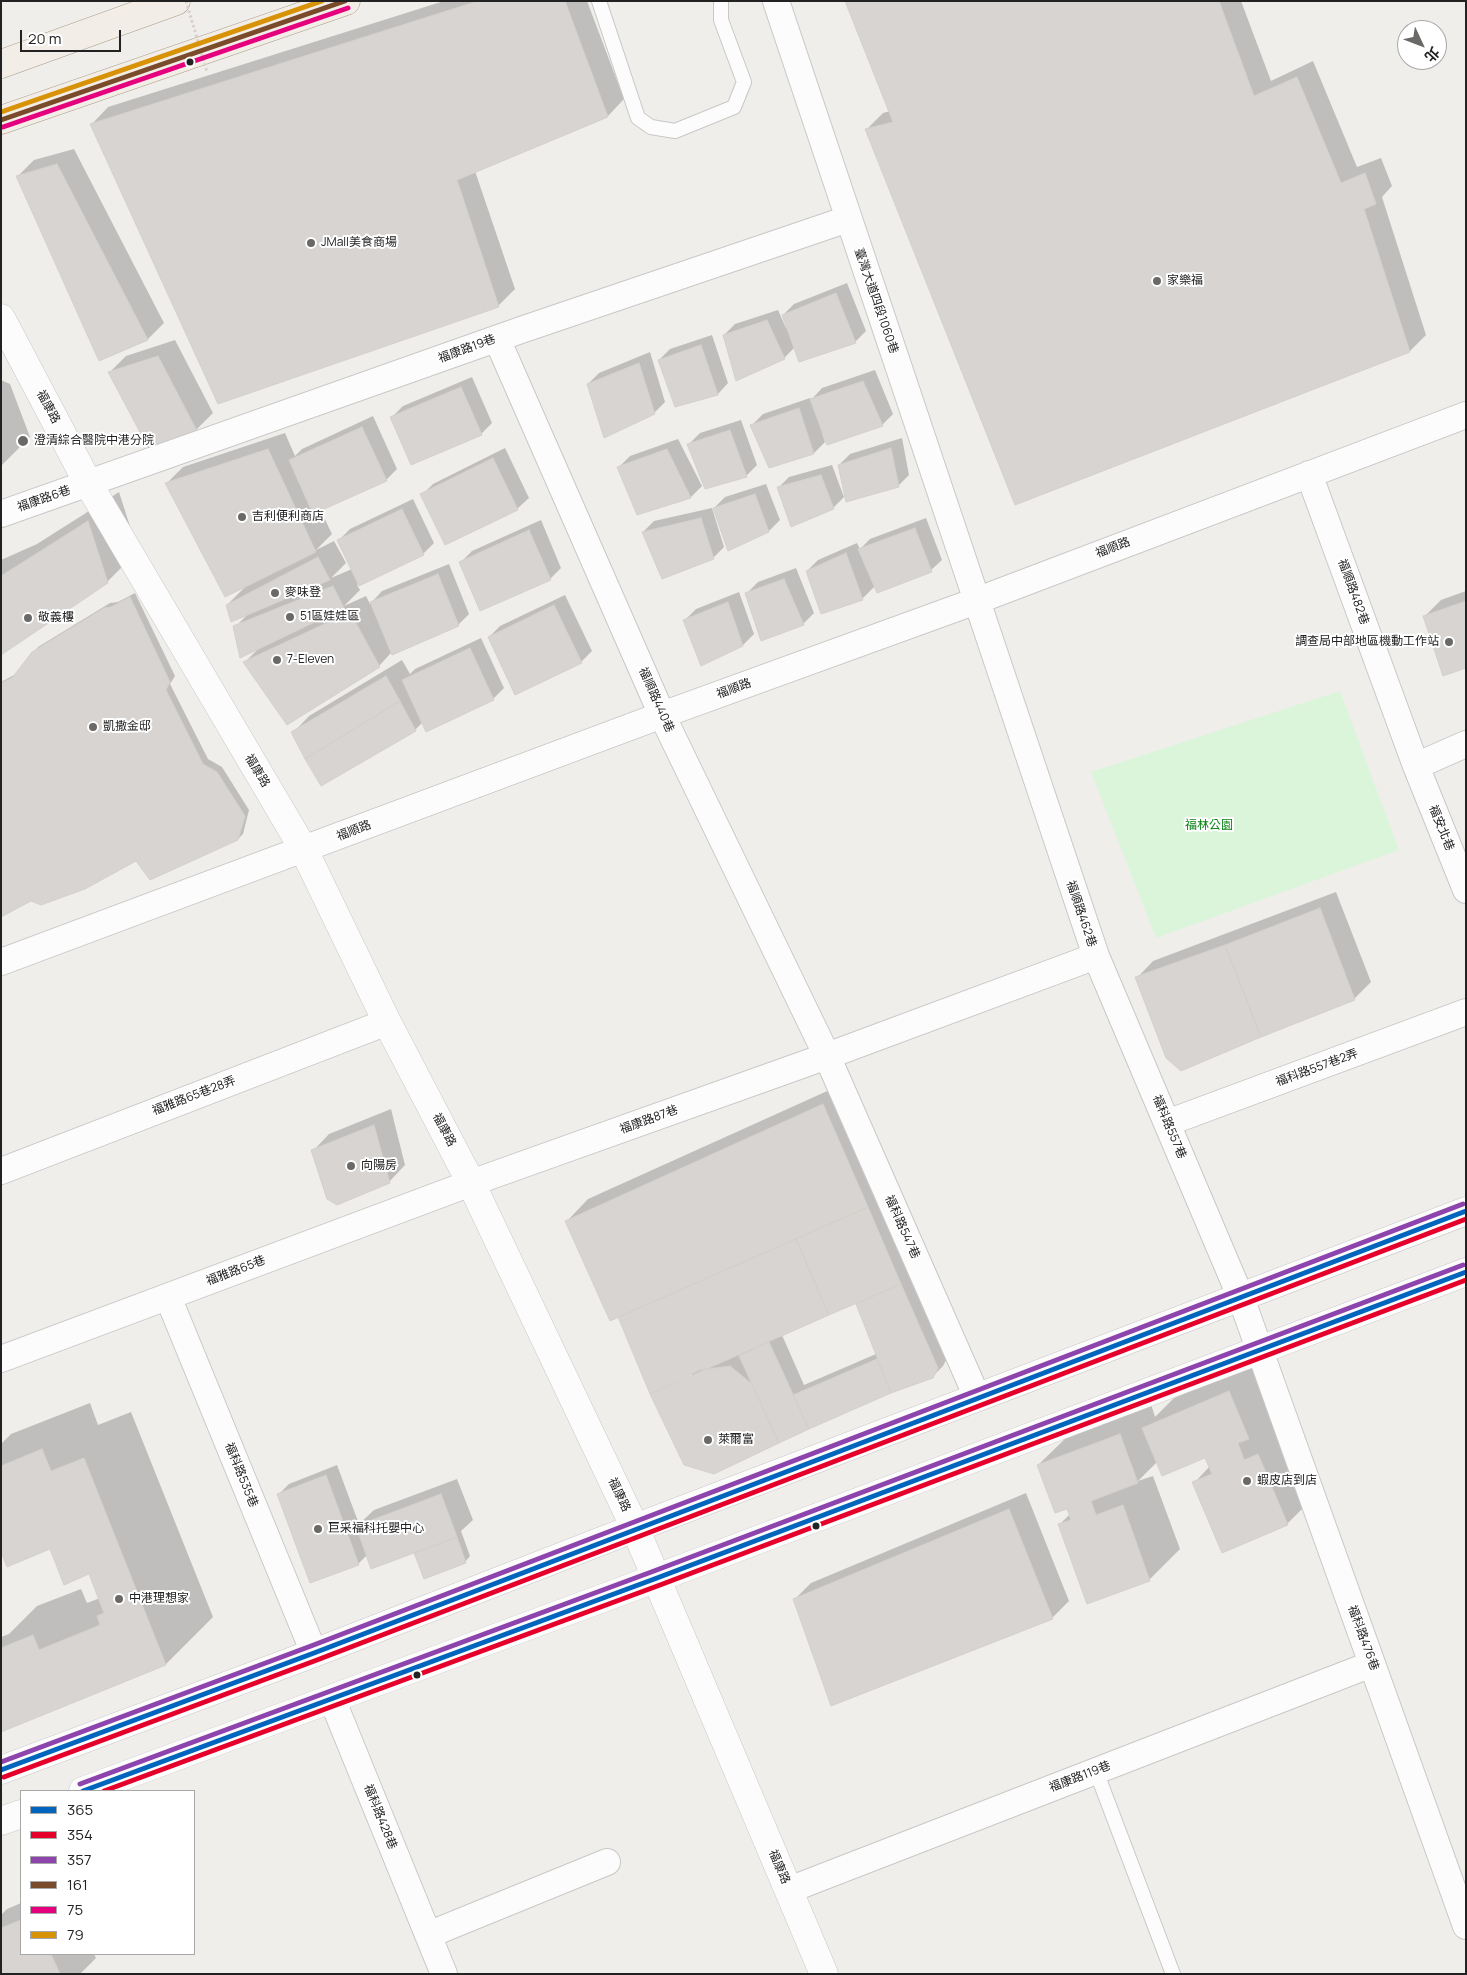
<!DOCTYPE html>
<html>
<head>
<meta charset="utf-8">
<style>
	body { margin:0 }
	#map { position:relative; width:1467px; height:1975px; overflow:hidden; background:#f0eeeb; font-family:Manrope,"Noto Sans TC",sans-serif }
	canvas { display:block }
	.frame { position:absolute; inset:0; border:2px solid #222; pointer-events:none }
	.legend { position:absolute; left:20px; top:1790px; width:175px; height:165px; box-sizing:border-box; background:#fff; border:1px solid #a7a7a7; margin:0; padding:6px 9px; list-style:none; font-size:15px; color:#222 }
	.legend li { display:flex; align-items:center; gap:10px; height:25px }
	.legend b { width:25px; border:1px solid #a7a7a7 }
	.north { position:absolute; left:1397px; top:20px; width:50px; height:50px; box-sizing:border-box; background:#fff; border:1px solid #a7a7a7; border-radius:50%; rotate:133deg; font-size:14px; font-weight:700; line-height:20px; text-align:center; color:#222 }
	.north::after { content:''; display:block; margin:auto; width:18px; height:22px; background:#6a6968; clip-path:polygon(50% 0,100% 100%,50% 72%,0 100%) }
	.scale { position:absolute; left:20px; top:30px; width:101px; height:22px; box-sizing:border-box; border:2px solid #222; border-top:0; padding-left:6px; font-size:15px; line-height:18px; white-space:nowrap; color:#222; -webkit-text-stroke:4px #fff; paint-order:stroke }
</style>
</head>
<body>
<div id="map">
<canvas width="1467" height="1975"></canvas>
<div class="frame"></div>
<ul class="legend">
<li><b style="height:6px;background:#0065bd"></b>365</li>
<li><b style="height:6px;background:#e4002b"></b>354</li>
<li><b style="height:6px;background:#8e44ad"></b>357</li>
<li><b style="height:6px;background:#7a4b2a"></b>161</li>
<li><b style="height:6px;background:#e5007d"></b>75</li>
<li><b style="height:6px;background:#d79205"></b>79</li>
</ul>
<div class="north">北</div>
<div class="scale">20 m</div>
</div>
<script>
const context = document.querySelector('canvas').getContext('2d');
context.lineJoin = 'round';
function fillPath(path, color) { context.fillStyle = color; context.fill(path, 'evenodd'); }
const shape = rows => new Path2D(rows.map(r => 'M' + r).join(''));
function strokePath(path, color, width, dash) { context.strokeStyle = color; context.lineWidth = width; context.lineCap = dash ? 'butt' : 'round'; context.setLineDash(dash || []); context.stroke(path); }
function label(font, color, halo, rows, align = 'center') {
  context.font = font + ' Manrope,"Noto Sans TC",sans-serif'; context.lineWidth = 4; context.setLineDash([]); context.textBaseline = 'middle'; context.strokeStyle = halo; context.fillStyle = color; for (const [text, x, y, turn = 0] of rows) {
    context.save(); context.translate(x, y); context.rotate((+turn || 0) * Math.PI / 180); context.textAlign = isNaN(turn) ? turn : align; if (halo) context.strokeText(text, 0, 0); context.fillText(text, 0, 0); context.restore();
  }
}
const park = shape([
	[1340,691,1399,850,1156,938,1091,772]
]);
const shadow = shape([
	[444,1,587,1,624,99,608,116,475,171,515,289,499,305,219,403,92,124,108,107],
	[846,1,1241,1,1271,81,1313,61,1357,167,1381,158,1392,186,1382,197,1426,335,1410,351,867,129,883,113,890,111],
	[74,149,164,323,148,339,100,359,17,177,34,160],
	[847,283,866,331,855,342,795,347,784,358,724,335,735,324,778,310,786,328,788,327,783,315,794,304],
	[712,335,728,383,718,394,659,360,670,349],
	[175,340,213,413,196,430,110,372,126,356],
	[650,352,665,402,654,413,588,384,599,373],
	[875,370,893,414,882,425,822,433,825,442,814,453,752,425,763,414,810,398,811,400,822,388],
	[472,377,492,423,481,434,392,417,403,406],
	[1,380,10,384,30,437,1,466],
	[373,416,397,469,386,480,320,509,332,534,316,550,334,541,346,563,331,578,352,569,339,540,350,529,413,499,434,543,423,554,357,585,360,590,344,606,366,596,370,604,382,591,449,564,469,614,458,625,391,653,379,666,245,662,258,649,235,627,248,614,227,605,247,585,167,483,183,467,285,433,295,456,302,449],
	[741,420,757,465,746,476,689,444,700,433],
	[902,438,909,475,898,486,839,465,850,454],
	[678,439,702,486,691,497,638,513,619,467,630,456],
	[505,448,529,498,518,508,445,544,422,495,433,484],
	[832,465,844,497,833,508,778,488,789,477],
	[766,484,780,520,769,531,714,508,725,497],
	[119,492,138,551,107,582,1,653,1,560,37,544],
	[712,508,724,547,713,558,643,532,654,521],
	[926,518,942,560,931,570,875,586,862,599,807,571,818,560,857,543,860,549,870,539],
	[541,520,561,568,550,579,461,562,472,551],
	[796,568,814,613,803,624,747,593,758,582],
	[1466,591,1466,667,1424,617,1441,600],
	[739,592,754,634,743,645,685,620,696,609],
	[135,593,175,676,170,684,208,759,222,767,249,810,243,834,238,839,136,859,31,900,1,916,1,682,16,674,38,647,110,603,118,602],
	[565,595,592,651,581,662,489,637,500,626],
	[481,638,504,688,493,699,423,722,415,730,293,733,309,716,402,660,410,674,415,669],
	[1336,892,1371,982,1354,999,1137,978,1153,961],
	[845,1083,948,1356,943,1366,932,1377,891,1392,778,1442,619,1318,567,1221,588,1199],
	[861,1300,857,1304,876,1354,804,1385,782,1335],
	[391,1109,405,1165,389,1182,313,1151,329,1134],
	[1260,1361,1279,1407,1269,1417,1275,1430,1318,1493,1287,1524,1194,1483,1210,1466,1206,1456,1157,1462,1138,1481,1153,1476,1180,1549,1149,1580,1060,1524,1070,1514,1067,1507,1038,1465,1069,1435,1151,1404,1155,1417,1174,1398],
	[90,1403,98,1425,131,1412,213,1617,166,1664,1,1730,1,1637,9,1634,37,1606,81,1589,87,1603,100,1598,90,1572,50,1548,1,1548,1,1444,11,1434],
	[337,1465,359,1524,374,1510,457,1479,473,1520,461,1531,470,1556,465,1562,424,1577,415,1552,367,1555,359,1563,311,1582,278,1495,289,1484],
	[1026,1493,1069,1601,1052,1618,795,1599,811,1583],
	[21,1903,21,1954,94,1954,96,1958,80,1974,1,1974,1,1915,7,1909]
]);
const building = shape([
	[478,1,565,1,608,117,457,180,499,307,218,404,90,124,478,1],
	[845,1,1219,1,1254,96,1297,77,1341,183,1365,173,1376,204,1364,209,1410,352,1015,505,865,129,893,122,845,1],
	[57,164,148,340,99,361,16,176,57,164],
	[836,293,856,343,799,362,782,315,836,293],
	[767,320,785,359,736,381,723,335,767,320],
	[701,345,718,395,675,407,658,360,701,345],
	[158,356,197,431,150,451,108,372,158,356],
	[639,363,655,414,604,438,587,384,639,363],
	[863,381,883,426,827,445,810,399,863,381],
	[461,387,482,435,411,465,390,417,461,387],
	[799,408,814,454,769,468,750,425,799,408],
	[362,427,387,481,313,514,289,460,362,427],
	[730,430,747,477,705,489,687,444,730,430],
	[891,448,899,487,846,502,838,465,891,448],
	[268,449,316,552,225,597,165,483,268,449],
	[667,449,691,498,637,515,617,467,667,449],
	[493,458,518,510,445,545,420,494,493,458],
	[821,475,834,509,791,527,777,487,821,475],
	[755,494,769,532,728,551,713,508,755,494],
	[402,509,424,555,359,586,337,540,402,509],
	[701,518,714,559,662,579,642,532,701,518],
	[88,521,108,583,1,655,1,576,88,521],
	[915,528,932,572,877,593,858,549,915,528],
	[529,530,551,580,480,611,459,562,529,530],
	[846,553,863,600,821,614,806,571,846,553],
	[318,557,330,580,231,622,226,605,318,557],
	[438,574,459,626,392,655,370,602,438,574],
	[784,579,804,625,761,641,745,593,784,579],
	[333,586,344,608,240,658,233,626,333,586],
	[130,597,170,682,166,690,203,764,217,772,245,816,238,840,150,880,136,861,85,889,41,905,31,901,1,917,1,683,12,678,32,652,104,608,111,607,130,597],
	[1466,601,1466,668,1443,676,1423,616,1466,601],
	[728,602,743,646,701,666,683,620,728,602],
	[554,605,582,663,515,695,488,637,554,605],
	[350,612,380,667,287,725,243,662,350,612],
	[470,648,494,700,426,732,402,680,470,648],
	[386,676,400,701,305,759,291,732,386,676],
	[400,701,416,731,321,786,305,759,400,701],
	[1320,908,1355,1000,1261,1037,1225,945,1320,908],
	[1225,945,1261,1037,1181,1071,1166,1058,1135,977,1225,945],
	[823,1104,868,1207,610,1321,565,1221,823,1104],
	[374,1125,390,1183,337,1205,327,1199,311,1150,374,1125],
	[868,1207,901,1284,829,1315,796,1239,868,1207],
	[796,1239,829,1315,650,1394,618,1317,796,1239],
	[901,1284,938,1368,933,1378,891,1393,856,1304,901,1284],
	[769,1342,809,1429,779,1443,739,1356,769,1342],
	[877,1359,891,1393,809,1429,793,1395,877,1359],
	[730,1366,752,1384,779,1443,714,1474,684,1465,650,1394,700,1370,730,1366],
	[1229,1391,1249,1439,1238,1443,1244,1460,1258,1454,1288,1525,1222,1553,1192,1482,1212,1474,1205,1458,1162,1476,1142,1428,1229,1391],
	[1120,1434,1138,1483,1091,1501,1096,1515,1123,1505,1150,1581,1087,1604,1058,1524,1071,1520,1067,1509,1055,1513,1037,1465,1120,1434],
	[42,1449,51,1471,84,1458,166,1665,1,1732,1,1648,33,1635,39,1650,100,1625,97,1616,104,1613,89,1574,64,1585,50,1549,7,1567,1,1552,1,1466,42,1449],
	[326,1475,359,1565,310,1583,277,1494,326,1475],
	[441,1494,457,1537,371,1569,356,1526,441,1494],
	[1009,1509,1053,1619,831,1706,793,1599,1009,1509],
	[457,1537,466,1563,424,1579,414,1553,457,1537],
	[21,1920,21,1954,51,1954,60,1974,1,1974,1,1928,21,1920]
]);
const service = shape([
	[599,1,638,118,651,127,675,131,734,107,744,82,721,20,721,1],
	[1096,1771,1173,1974]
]);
const minor = shape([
	[776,1,1096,956,1241,1298,1466,1926],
	[497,339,662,715,827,1056,977,1397],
	[1309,474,1416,766,1466,890],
	[1,514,521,330,848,219],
	[1416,766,1466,744],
	[1,962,662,715,976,601,1466,415],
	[1167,1123,1466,1012],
	[1,1171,387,1022],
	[168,1297,314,1653],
	[1,1359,471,1183,827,1056,1096,956],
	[332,1699,444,1974],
	[789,1890,1372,1664],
	[428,1935,607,1862]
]);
const tertiary = shape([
	[1,318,88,483,304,850,387,1022,471,1183,635,1528,824,1974],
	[1,1770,314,1653,635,1528,1466,1211],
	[83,1791,657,1578,1466,1272],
	[1,1821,21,1814]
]);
const primary = shape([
	[1,64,176,1],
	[1,120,346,1]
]);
const pathBridge = shape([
	[186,1,207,72]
]);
const bus1 = shape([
	[1,1770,314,1653,1466,1211],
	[83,1791,657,1578,1466,1272]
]);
const bus2 = shape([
	[4,1777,317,1660,1466,1219],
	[104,1791,660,1585,1466,1280]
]);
const bus3 = shape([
	[1,1762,311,1646,1463,1204],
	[80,1784,654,1571,1463,1265]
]);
const bus4 = shape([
	[1,120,345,1]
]);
const bus5 = shape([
	[3,127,348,8]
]);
const bus6 = shape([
	[1,112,322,1]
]);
const markers = [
	[190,62,4.5,"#222"],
	[311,243,5,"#6a6968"],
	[1157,281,5,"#6a6968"],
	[23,441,6,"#6a6968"],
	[242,517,5,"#6a6968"],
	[275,593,5,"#6a6968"],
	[290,617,5,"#6a6968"],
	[28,618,5,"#6a6968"],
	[1449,642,5,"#6a6968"],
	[277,660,5,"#6a6968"],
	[93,727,5,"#6a6968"],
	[351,1166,5,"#6a6968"],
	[708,1440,5,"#6a6968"],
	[1247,1481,5,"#6a6968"],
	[816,1526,4.5,"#222"],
	[318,1529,5,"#6a6968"],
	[119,1599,5,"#6a6968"],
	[417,1675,4.5,"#222"]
];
const poiNames = [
	["JMall美食商場",321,243],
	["家樂福",1167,281],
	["澄清綜合醫院中港分院",34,441],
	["吉利便利商店",252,517],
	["麥味登",285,593],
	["51區娃娃區",300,617],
	["敬義樓",38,618],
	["調查局中部地區機動工作站",1439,642,"right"],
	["7-Eleven",287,660],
	["凱撒金邸",103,727],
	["向陽房",361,1166],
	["萊爾富",718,1440],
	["蝦皮店到店",1257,1481],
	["巨采福科托嬰中心",328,1529],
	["中港理想家",129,1599]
];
const streetNames = [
	["臺灣大道四段1060巷",876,301,71],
	["福康路19巷",467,349,-20],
	["福康路",48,407,62],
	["福康路6巷",44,499,-19],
	["福順路",1113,548,-21],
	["福順路482巷",1353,592,70],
	["福順路",734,689,-20],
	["福順路440巷",656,700,66],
	["福康路",257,771,59],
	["福安北巷",1441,828,68],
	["福順路",354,831,-21],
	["福順路462巷",1081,914,71],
	["福科路557巷2弄",1317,1068,-20],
	["福雅路65巷28弄",194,1096,-21],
	["福康路87巷",649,1120,-20],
	["福科路557巷",1169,1127,67],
	["福康路",444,1130,62],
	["福科路547巷",902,1227,66],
	["福雅路65巷",236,1271,-21],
	["福科路535巷",241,1475,68],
	["福康路",619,1495,65],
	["福科路476巷",1363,1638,70],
	["福康路119巷",1080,1777,-21],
	["福科路428巷",380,1817,68],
	["福康路",779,1867,67]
];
const parkNames = [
	["福林公園",1209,826]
];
fillPath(park, '#daf5da');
fillPath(shadow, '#0003');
fillPath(building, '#d7d4d2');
strokePath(building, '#d3d0cc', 1);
strokePath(service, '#c9c8c7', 16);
strokePath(minor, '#c9c8c7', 28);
strokePath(tertiary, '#c9c8c7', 29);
strokePath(primary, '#a79c86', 29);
strokePath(service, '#fdfcfc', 14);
strokePath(minor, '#fdfcfc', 26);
strokePath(tertiary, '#fdfcfc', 28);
strokePath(primary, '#f3ede7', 28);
strokePath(pathBridge, '#dccecd', 3, [2.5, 2.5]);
strokePath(bus1, '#0065bd', 5);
strokePath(bus2, '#e4002b', 5);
strokePath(bus3, '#8e44ad', 5);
strokePath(bus4, '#7a4b2a', 5);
strokePath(bus5, '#e5007d', 5);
strokePath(bus6, '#d79205', 5);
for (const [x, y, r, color] of markers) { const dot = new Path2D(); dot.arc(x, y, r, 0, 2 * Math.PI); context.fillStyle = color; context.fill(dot); strokePath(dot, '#fff', 2); }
label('12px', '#222', '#fff', poiNames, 'left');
label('12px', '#222', '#fff', streetNames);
label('12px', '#0c8416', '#fff', parkNames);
</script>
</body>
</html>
